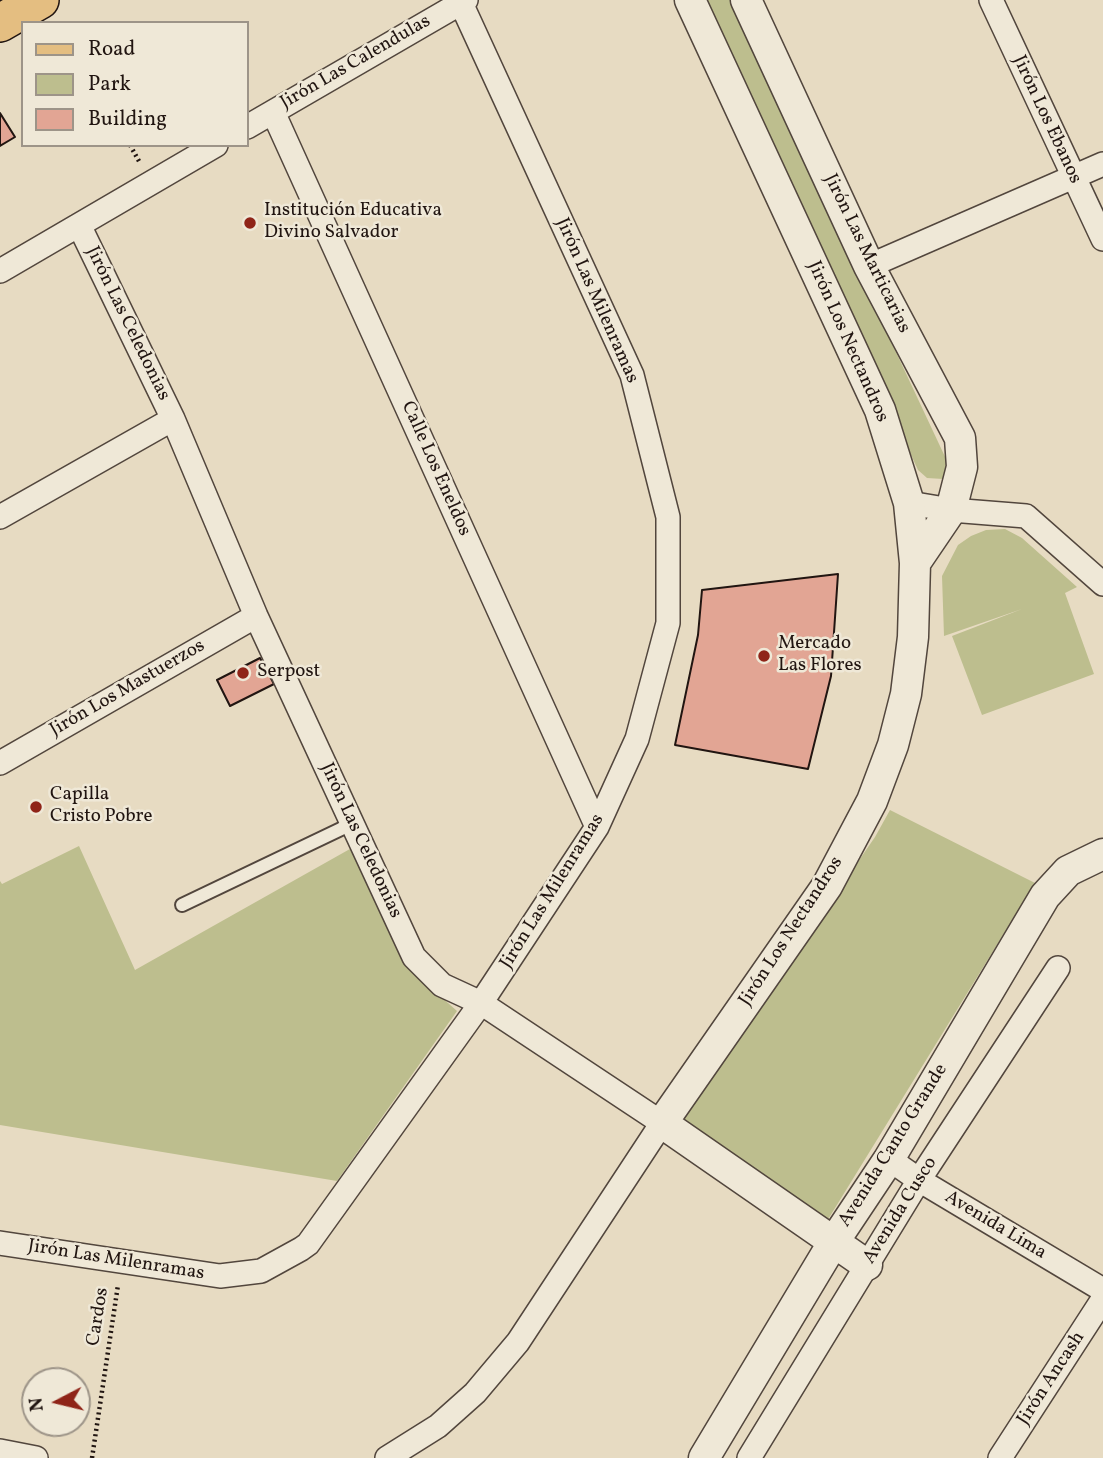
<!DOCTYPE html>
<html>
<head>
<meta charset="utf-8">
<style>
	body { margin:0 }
	#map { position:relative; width:1103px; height:1458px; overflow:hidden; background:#e7dbc2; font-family:Vollkorn,serif }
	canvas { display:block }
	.legend { position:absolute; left:21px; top:21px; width:228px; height:126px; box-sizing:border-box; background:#efe8d7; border:2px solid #9d9488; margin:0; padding:9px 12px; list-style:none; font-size:21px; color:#211511 }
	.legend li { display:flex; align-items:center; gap:14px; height:35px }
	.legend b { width:35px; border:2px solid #9d9488 }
	.north { position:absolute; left:21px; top:1367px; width:70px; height:70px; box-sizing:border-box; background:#efe8d7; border:2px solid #9d9488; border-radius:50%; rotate:263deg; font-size:19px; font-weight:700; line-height:28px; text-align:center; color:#211511 }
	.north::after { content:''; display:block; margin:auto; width:24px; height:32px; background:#8f2418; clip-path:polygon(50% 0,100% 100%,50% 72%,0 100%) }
</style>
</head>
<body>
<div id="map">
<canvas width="1103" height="1458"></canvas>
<ul class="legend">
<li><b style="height:9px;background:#e4be81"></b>Road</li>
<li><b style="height:19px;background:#bdbe8e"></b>Park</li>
<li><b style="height:19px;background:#e2a594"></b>Building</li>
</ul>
<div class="north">N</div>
</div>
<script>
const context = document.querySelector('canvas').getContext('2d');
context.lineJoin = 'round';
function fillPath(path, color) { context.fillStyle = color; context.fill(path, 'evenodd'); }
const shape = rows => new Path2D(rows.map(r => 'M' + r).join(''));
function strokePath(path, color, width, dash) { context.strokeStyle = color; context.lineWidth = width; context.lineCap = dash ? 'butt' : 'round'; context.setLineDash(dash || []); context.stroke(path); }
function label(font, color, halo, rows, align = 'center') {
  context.font = font + ' Vollkorn,serif'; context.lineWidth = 5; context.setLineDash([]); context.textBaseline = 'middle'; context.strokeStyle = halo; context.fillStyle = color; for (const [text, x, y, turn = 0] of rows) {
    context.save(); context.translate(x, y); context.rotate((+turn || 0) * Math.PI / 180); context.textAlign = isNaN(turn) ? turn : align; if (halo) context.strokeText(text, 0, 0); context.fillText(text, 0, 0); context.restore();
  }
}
const green = shape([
	[702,0,731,0,947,461,947,472,943,479,927,478,918,470],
	[1005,529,1022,538,1077,587,1065,593,1094,674,982,715,952,636,1022,609,944,636,942,576,958,545,971,536,986,530],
	[890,810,1035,883,827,1221,680,1121,875,837],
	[357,845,430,987,457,1011,337,1181,0,1125,0,881,2,884,79,846,135,970]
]);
const building = shape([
	[0,113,15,137,0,146,0,113],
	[838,574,831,676,808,769,675,745,698,635,702,590,838,574],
	[260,658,274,684,230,706,217,680,260,658]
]);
const path = shape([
	[130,145,140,163],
	[92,1458,118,1285]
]);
const service = shape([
	[182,905,341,829,351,822]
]);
const minor = shape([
	[991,0,1103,239],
	[273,112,597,827],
	[247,127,466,0],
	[79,225,173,419,256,616,414,957,442,985,481,1003,662,1123,518,1342,475,1393,438,1426,387,1458],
	[869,266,1103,164],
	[0,271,216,145],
	[909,503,951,510,1026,516,1103,584],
	[0,517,173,419],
	[0,763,256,616],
	[889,1159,919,1180,1103,1290],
	[0,1243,220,1276,261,1271,301,1249,308,1244,481,1003,597,827,637,739,668,623,668,517,632,375,461,3],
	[0,1451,36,1458],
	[749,1458,919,1180,1058,968],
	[1000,1458,1103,1299]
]);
const tertiary = shape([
	[690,0,880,410,909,503,915,563,913,637,906,694,893,745,872,801,827,886,662,1123,867,1265],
	[746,0,869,266,960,438,962,467,951,510,915,563],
	[704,1458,833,1243,889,1159,1045,896,1068,871,1103,854]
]);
const primary = shape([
	[0,23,40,0]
]);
const markers = [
	[250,223,7,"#8f2418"],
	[764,656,7,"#8f2418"],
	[243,673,7,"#8f2418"],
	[36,807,7,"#8f2418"]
];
const streetNames = [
	["Jirón Las Calendulas",356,63,-30],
	["Jirón Los Ebanos",1046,120,65],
	["Jirón Las Marticarias",866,254,64],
	["Jirón Las Milenramas",596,301,66],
	["Jirón Las Celedonias",127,324,64],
	["Jirón Los Nectandros",847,342,66],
	["Calle Los Eneldos",435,469,66],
	["Jirón Los Mastuerzos",128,689,-30],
	["Jirón Las Celedonias",360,841,65],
	["Jirón Las Milenramas",553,892,-58],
	["Jirón Los Nectandros",792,932,-57],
	["Avenida Canto Grande",894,1146,-58],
	["Avenida Cusco",901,1211,-58],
	["Avenida Lima",995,1226,31],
	["Jirón Las Milenramas",116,1261,9],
	["Cardos",99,1317,-81],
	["Jirón Ancash",1052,1379,-57]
];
const poiNames = [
	["Institución Educativa",264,212],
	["Divino Salvador",264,234],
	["Mercado",778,645],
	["Las Flores",778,667],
	["Serpost",257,673],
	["Capilla",50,796],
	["Cristo Pobre",50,818]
];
fillPath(green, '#bdbe8e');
fillPath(building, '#e2a594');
strokePath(building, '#211511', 2);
strokePath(service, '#52463d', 16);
strokePath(minor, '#52463d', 26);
strokePath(tertiary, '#52463d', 33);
strokePath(primary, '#211511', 40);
strokePath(path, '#211511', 4.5, [2, 3.5]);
strokePath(service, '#efe8d7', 12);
strokePath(minor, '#efe8d7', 23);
strokePath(tertiary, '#efe8d7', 30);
strokePath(primary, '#e4be81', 37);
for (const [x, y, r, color] of markers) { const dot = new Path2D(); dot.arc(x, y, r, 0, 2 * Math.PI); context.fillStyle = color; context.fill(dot); strokePath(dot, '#efe8d7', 2.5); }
label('19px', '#211511', '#efe8d7', streetNames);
label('19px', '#211511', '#efe8d7', poiNames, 'left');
</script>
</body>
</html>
